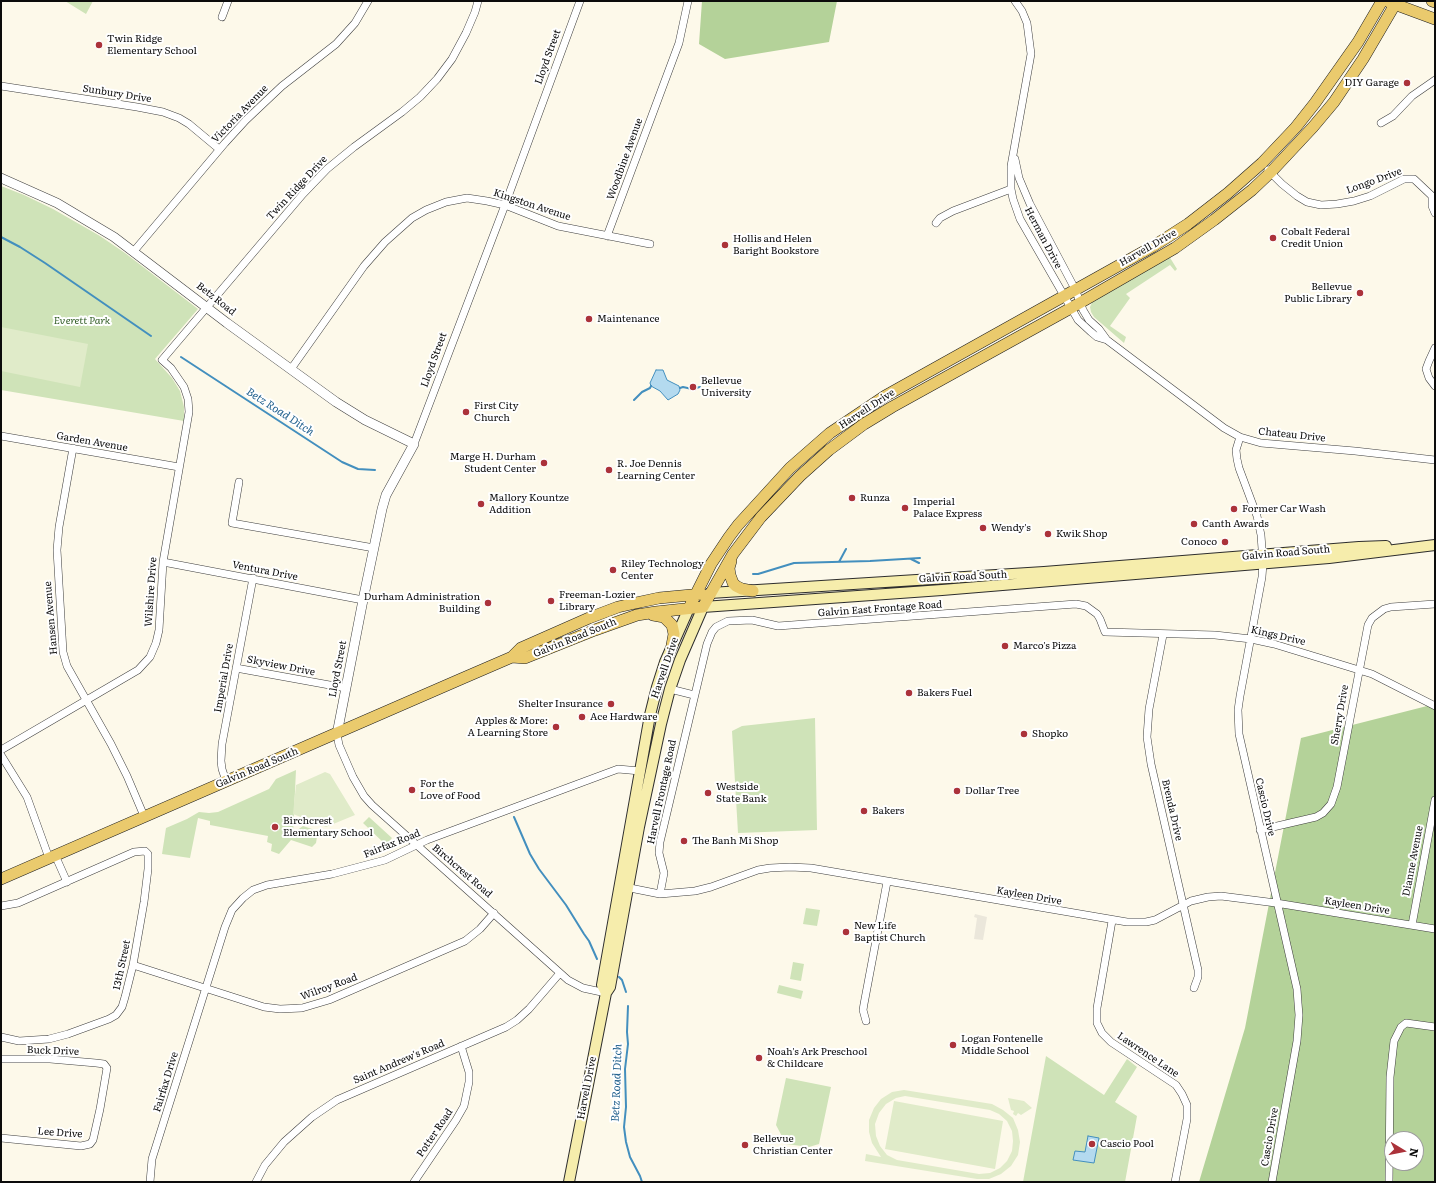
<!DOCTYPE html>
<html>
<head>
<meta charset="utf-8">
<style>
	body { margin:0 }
	#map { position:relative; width:1436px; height:1183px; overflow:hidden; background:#fdf9ea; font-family:Literata,serif }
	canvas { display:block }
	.frame { position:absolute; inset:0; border:2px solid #0b0b0b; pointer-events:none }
	.north { position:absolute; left:1384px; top:1131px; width:40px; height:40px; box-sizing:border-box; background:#fff; border:1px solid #9d9d9d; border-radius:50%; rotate:100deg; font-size:11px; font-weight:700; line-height:16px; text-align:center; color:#0b0b0b }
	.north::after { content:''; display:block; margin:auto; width:14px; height:18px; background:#ab323a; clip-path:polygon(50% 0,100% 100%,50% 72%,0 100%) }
</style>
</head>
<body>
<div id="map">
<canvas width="1436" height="1183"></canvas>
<div class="frame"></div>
<div class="north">N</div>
</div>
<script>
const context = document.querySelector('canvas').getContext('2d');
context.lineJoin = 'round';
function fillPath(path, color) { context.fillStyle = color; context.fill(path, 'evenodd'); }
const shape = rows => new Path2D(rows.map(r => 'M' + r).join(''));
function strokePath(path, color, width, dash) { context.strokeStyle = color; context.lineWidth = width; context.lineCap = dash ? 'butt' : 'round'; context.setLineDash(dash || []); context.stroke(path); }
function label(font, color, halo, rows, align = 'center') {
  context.font = font + ' Literata,serif'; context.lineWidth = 4; context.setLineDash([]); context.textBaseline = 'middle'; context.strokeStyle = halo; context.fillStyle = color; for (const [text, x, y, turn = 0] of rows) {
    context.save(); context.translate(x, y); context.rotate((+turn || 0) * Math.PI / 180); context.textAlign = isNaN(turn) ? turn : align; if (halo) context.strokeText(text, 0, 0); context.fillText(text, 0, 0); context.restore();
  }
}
const green = shape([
	[65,1,93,1,86,14],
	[1,186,24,195,53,209,100,236,125,253,198,309,155,359,172,378,180,391,184,407,184,421,1,390],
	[1169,256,1177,269,1175,271,1170,265,1126,294,1130,298,1110,326,1126,337,1124,343,1094,317,1091,312,1090,307,1093,300],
	[815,718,817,830,738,833,732,731,742,726],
	[296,770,293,833,303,826,318,831,316,843,312,847,291,840,279,854,271,851,272,844,267,842,268,836,210,825,210,821,198,818,190,858,162,854,166,828,187,819,199,812,209,813,218,812,269,789,276,779],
	[369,817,392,838,386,845,363,823],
	[806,908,820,910,817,926,803,924],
	[793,962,804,964,801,981,790,979],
	[779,985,803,991,801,999,777,993],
	[1046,1056,1104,1095,1127,1059,1137,1067,1115,1102,1137,1116,1125,1182,1023,1182],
	[786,1078,831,1087,819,1144,809,1147,786,1144,776,1125]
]);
const forest = shape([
	[702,1,837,1,829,42,725,59,699,44],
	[1435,704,1435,1182,1199,1182,1245,1028,1301,738],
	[1392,1139,1416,1139,1416,1163,1392,1163]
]);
const pitch = shape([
	[1,327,88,344,80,387,1,371],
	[325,772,330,774,355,815,326,827,293,814,296,785],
	[904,1090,992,1104,1003,1110,1013,1118,1018,1130,1020,1142,1018,1155,1011,1166,1001,1174,989,1179,977,1179,865,1161,866,1154,881,1157,872,1143,869,1132,869,1120,874,1108,881,1099,892,1092],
	[905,1096,990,1110,999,1114,1007,1121,1012,1131,1013,1141,1012,1151,1007,1161,1000,1168,990,1173,979,1174,897,1160,887,1155,880,1146,876,1136,875,1124,879,1113,886,1104,896,1098],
	[1008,1098,1024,1101,1032,1108,1021,1115,1018,1113,1016,1116,1013,1114,1014,1111,1011,1110],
	[894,1101,1003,1121,995,1169,885,1149]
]);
const plaza = shape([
	[975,914,987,917,983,940,974,939,977,918,974,917]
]);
const water = shape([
	[656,370,663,370,667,380,679,386,680,390,678,394,668,400,660,391,651,386,650,383,656,370],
	[1088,1136,1099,1138,1094,1163,1073,1160,1075,1151,1085,1152,1088,1136]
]);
const stream = shape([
	[1,237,20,247,45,263,151,336],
	[181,357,342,462,358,469,375,470],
	[680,388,683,387,692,389,700,387],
	[634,400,642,392,650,388,651,386],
	[911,559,919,563],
	[839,562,846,549],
	[753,574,758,574,794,563,870,561,920,558],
	[514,817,530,854,539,869,566,905,584,934,589,941,597,959],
	[619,977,622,980,626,992],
	[628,1006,627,1032,628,1044,625,1069,626,1107,624,1127,626,1142,630,1157,640,1176,642,1182]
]);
const minor = shape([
	[1015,1,1022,11,1027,23,1031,54,1011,166,1011,189,1013,199,1020,219,1078,320,1091,332,1097,337,1107,340,1224,428,1240,437,1261,443,1355,451,1435,460],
	[222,17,228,1],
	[1,86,137,107,163,112,179,118,189,124,219,149],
	[1381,123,1393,116,1412,96,1435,80],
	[1015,159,1019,178,1030,204,1075,289,1083,310,1089,320,1099,329,1107,340],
	[1268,170,1282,184,1297,196,1307,202,1321,205,1337,204,1354,201,1370,196,1404,179,1414,179,1432,196,1432,206,1435,213],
	[936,223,940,218,953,211,1011,189],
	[607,236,679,43,688,1],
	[134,251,225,143,246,120,282,86,336,44,355,23,368,1],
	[1435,348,1429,361,1426,369,1429,378,1435,386],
	[291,369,364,266,385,242,412,218,426,210,446,202,467,198,487,201,505,205,558,226,650,244],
	[1,436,179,467],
	[1240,437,1236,450,1237,459,1239,468,1257,516,1261,535,1263,563,1262,577,1240,696,1238,710,1239,734,1297,989,1298,1003,1299,1015,1297,1041,1272,1182],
	[414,444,505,205,580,1],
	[73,448,59,527,57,550,63,652,67,666,111,744,127,776,144,816],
	[239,482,232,523,374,548],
	[163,562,363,600],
	[1163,635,1149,709,1147,737,1151,764,1198,970,1198,977,1194,988],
	[236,668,346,688],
	[670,689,694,695],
	[337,734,339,745,353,777,364,796,372,805,568,980,583,988,606,993],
	[1,750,138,670,150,657,156,643,159,630,163,562,189,412,188,399,184,387,171,368,162,360,303,194,327,169,354,147,402,112,420,97,437,79,452,59,466,33,475,12,478,1],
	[1,755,27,797,49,858],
	[226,781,222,769,221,761,222,744,253,578],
	[1260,830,1316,817,1323,813,1331,804,1337,787,1368,625,1372,618,1384,609,1391,607,1435,604],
	[55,855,67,882],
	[625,887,660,894,695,891,711,887,758,870,770,868,790,867,811,868,1127,922,1146,922,1155,920,1191,901,1208,897,1221,896,1276,903,1435,929],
	[660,894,664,873,659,853,660,842,707,644,712,632,716,627,728,621,752,620,778,626,1076,604,1086,606,1097,614,1100,619,1105,632,1215,635,1251,639,1274,644,1372,674,1435,706],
	[1,906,18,903,134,852,145,851,148,854,148,869,144,902,133,965,125,997,122,1007,116,1015,109,1019,68,1034,49,1039,19,1041,1,1037],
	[1112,921,1097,1008,1097,1023,1102,1033,1111,1042,1176,1085,1182,1094,1187,1105,1187,1119,1175,1182],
	[1412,925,1435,800],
	[133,965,264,1007,280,1009,302,1008,329,1000,465,941,480,929,494,913],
	[866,1021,863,1010,864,1004,887,882],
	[1,1059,50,1059,96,1063,104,1064,107,1068,100,1109,93,1140,90,1144,81,1146,1,1138],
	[150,1182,152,1159,225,927,232,910,243,898,253,890,267,885,332,874,385,860,427,840,618,769,640,771],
	[256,1182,265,1165,284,1142,312,1117,337,1100,506,1027,517,1020,529,1009,560,973],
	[414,1182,456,1120,464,1106,469,1082,469,1072,461,1046],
	[1389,1182,1390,1077,1394,1041,1401,1027,1406,1023,1435,1027]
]);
const tertiary = shape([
	[1,178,57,203,114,237,227,323,336,402,365,420,414,444,386,495,382,509,363,600,337,734]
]);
const secondary = shape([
	[710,593,1044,572,1359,547,1386,546],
	[606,993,602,985,650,715,657,687,665,662,689,608],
	[569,1182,606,993,610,987,639,827,661,724,670,689,680,660,703,607,942,590,1329,558,1435,545]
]);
const primary = shape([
	[1432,1,1435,2],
	[1389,2,1435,19],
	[731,561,729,568,730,575,733,583,736,586,742,589,753,591],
	[689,608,711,564,729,537,738,525,790,468,830,433,885,396,1152,247,1188,224,1228,193,1262,163,1296,127,1315,103,1358,42,1382,1],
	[653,615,664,617,672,625,674,634,672,645],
	[512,657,525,658,595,630,637,615,656,612,703,607,733,554,761,517,800,476,829,450,864,424,892,407,1071,308,1175,248,1214,220,1252,190,1271,172,1313,127,1334,102,1363,59,1397,1],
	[1,879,461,679,512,657,521,648,589,618,618,607,631,604,659,598,702,594]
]);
const markers = [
	[99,45,4,"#ab323a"],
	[1407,83,4,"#ab323a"],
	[1273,238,4,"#ab323a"],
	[725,245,4,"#ab323a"],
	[1360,293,4,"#ab323a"],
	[589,319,4,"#ab323a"],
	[693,387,4,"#ab323a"],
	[466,412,4,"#ab323a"],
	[544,463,4,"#ab323a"],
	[609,470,4,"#ab323a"],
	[852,498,4,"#ab323a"],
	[481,504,4,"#ab323a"],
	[905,508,4,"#ab323a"],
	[1234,509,4,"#ab323a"],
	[1194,524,4,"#ab323a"],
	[983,528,4,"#ab323a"],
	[1048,534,4,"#ab323a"],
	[1225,542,4,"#ab323a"],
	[613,570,4,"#ab323a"],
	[551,601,4,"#ab323a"],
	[488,603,4,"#ab323a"],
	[1005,646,4,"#ab323a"],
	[909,693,4,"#ab323a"],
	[611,704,4,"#ab323a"],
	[582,717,4,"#ab323a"],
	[556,727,4,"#ab323a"],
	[1024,734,4,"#ab323a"],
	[412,790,4,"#ab323a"],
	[957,791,4,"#ab323a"],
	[708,793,4,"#ab323a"],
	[864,811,4,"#ab323a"],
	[275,827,4,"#ab323a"],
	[684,841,4,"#ab323a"],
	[846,932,4,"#ab323a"],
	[953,1045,4,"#ab323a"],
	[759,1058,4,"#ab323a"],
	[1092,1144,4,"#ab323a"],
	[745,1145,4,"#ab323a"]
];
const poiNames = [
	["Twin Ridge",107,39],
	["Elementary School",107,51],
	["DIY Garage",1399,83,"right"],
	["Cobalt Federal",1281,232],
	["Credit Union",1281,244],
	["Hollis and Helen",733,239],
	["Baright Bookstore",733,251],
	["Bellevue",1352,287,"right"],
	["Public Library",1352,299,"right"],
	["Maintenance",597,319],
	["Bellevue",701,381],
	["University",701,393],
	["First City",474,406],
	["Church",474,418],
	["Marge H. Durham",536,457,"right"],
	["Student Center",536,469,"right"],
	["R. Joe Dennis",617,464],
	["Learning Center",617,476],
	["Mallory Kountze",489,498],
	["Addition",489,510],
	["Runza",860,498],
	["Imperial",913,502],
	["Palace Express",913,514],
	["Former Car Wash",1242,509],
	["Canth Awards",1202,524],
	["Wendy's",991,528],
	["Kwik Shop",1056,534],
	["Conoco",1217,542,"right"],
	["Riley Technology",621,564],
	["Center",621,576],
	["Freeman-Lozier",559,595],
	["Library",559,607],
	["Durham Administration",480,597,"right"],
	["Building",480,609,"right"],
	["Marco's Pizza",1013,646],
	["Bakers Fuel",917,693],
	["Shelter Insurance",603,704,"right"],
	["Ace Hardware",590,717],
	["Apples & More:",548,721,"right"],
	["A Learning Store",548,733,"right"],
	["Shopko",1032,734],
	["For the",420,784],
	["Love of Food",420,796],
	["Westside",716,787],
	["State Bank",716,799],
	["Dollar Tree",965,791],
	["Bakers",872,811],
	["Birchcrest",283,821],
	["Elementary School",283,833],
	["The Banh Mi Shop",692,841],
	["New Life",854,926],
	["Baptist Church",854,938],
	["Logan Fontenelle",961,1039],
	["Middle School",961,1051],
	["Noah's Ark Preschool",767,1052],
	["& Childcare",767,1064],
	["Bellevue",753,1139],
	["Christian Center",753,1151],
	["Cascio Pool",1100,1144]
];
const streetNames = [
	["Lloyd Street",548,57,-70],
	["Sunbury Drive",117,94,9],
	["Victoria Avenue",240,114,-46],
	["Woodbine Avenue",625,159,-70],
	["Longo Drive",1374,181,-20],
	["Twin Ridge Drive",297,188,-47],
	["Kingston Avenue",532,205,18],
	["Herman Drive",1043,238,62],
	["Harvell Drive",1148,248,-30],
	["Betz Road",216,299,38],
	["Lloyd Street",434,360,-70],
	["Harvell Drive",867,409,-33],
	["Chateau Drive",1292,435,6],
	["Garden Avenue",92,442,10],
	["Galvin Road South",1286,553,-5],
	["Ventura Drive",265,571,11],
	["Galvin Road South",963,577,-3],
	["Wilshire Drive",151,592,-86],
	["Galvin East Frontage Road",880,609,-4],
	["Hansen Avenue",51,618,-95],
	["Kings Drive",1278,636,13],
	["Galvin Road South",575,638,-22],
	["Skyview Drive",281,666,11],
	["Harvell Drive",665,668,-71],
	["Lloyd Street",338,669,-79],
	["Imperial Drive",224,678,-80],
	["Sherry Drive",1340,715,-80],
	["Galvin Road South",257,768,-23],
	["Harvell Frontage Road",662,792,-78],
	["Cascio Drive",1265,807,77],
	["Brenda Drive",1172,810,77],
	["Fairfax Road",392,844,-22],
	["Dianne Avenue",1413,861,-79],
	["Birchcrest Road",462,871,41],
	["Kayleen Drive",1029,896,10],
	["Kayleen Drive",1357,906,9],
	["13th Street",122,965,-78],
	["Wilroy Road",329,987,-20],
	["Buck Drive",53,1051,2],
	["Lawrence Lane",1148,1055,34],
	["Saint Andrew's Road",399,1062,-23],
	["Fairfax Drive",166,1082,-73],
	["Harvell Drive",587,1088,-79],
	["Lee Drive",60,1133,4],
	["Potter Road",435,1133,-56],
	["Cascio Drive",1270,1137,-80]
];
const parkNames = [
	["Everett Park",82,321]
];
const waterNames = [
	["Betz Road Ditch",280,412,33],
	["Betz Road Ditch",617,1083,-88]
];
fillPath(green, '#cfe3b8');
fillPath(forest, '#b4d299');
fillPath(pitch, '#e0ebc9');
fillPath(plaza, '#ebe7db');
fillPath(water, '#b4daef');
strokePath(water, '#438fbe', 1);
strokePath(stream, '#438fbe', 2);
strokePath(minor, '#3e3e3e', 8);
strokePath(tertiary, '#3e3e3e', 10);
strokePath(secondary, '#2d2d2d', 12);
strokePath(primary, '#1c1c1c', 12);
strokePath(minor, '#fff', 7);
strokePath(tertiary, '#fff', 9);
strokePath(secondary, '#f6edac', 10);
strokePath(primary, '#eaca6d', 11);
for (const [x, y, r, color] of markers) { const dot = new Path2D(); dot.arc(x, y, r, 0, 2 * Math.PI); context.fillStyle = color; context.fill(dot); strokePath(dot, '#fff', 1.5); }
label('10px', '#0b0b0b', '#fff', poiNames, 'left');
label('10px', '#0b0b0b', '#fff', streetNames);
label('italic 10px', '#2f5b23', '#fff', parkNames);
label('italic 11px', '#22618e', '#fff', waterNames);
</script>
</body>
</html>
